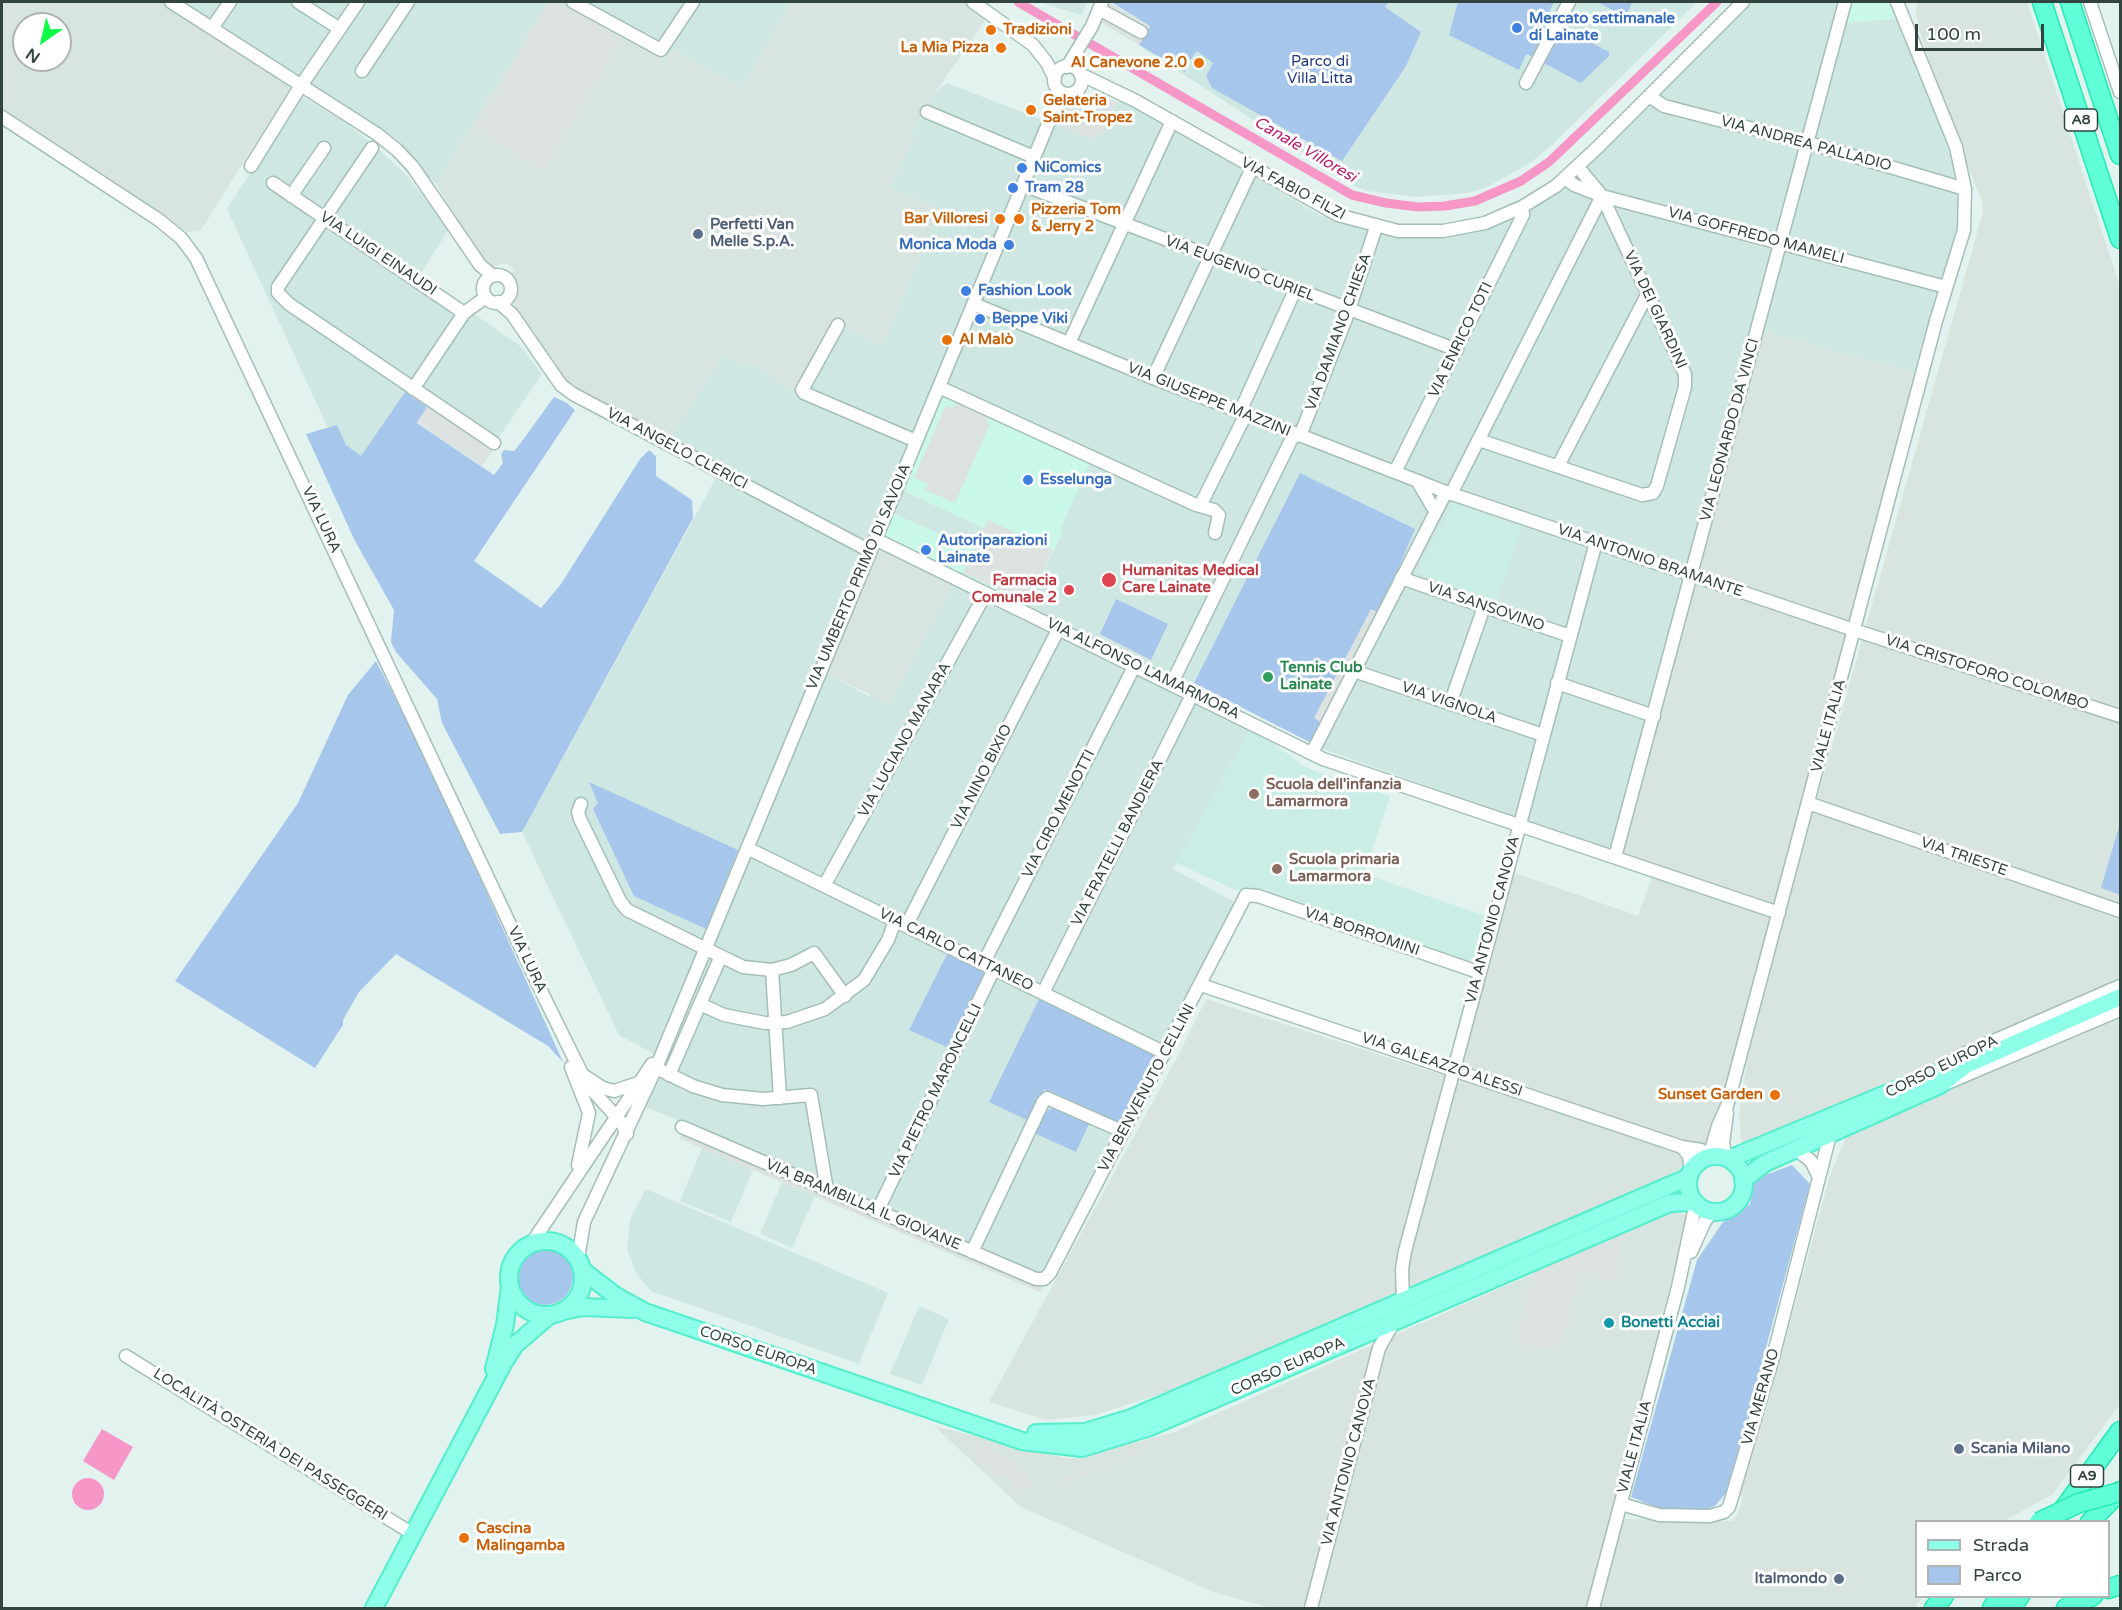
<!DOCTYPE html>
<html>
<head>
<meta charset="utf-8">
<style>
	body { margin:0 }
	#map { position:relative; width:2122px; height:1610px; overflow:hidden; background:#e2f3ef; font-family:"Varela Round",sans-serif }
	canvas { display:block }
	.frame { position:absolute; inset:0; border:3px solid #32443f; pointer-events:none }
	.legend { position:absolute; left:1915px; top:1520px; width:195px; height:78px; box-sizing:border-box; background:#fff; border:2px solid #adb4b2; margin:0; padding:8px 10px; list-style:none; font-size:18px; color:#32443f }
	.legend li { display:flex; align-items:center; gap:12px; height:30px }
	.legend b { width:30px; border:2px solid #adb4b2 }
	.north { position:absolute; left:12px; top:12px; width:60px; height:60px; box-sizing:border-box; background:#fff; border:2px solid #adb4b2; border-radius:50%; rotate:214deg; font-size:16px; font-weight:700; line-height:24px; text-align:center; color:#32443f }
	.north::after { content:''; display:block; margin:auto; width:21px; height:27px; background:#0cff46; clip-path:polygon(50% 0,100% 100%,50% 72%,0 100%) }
	.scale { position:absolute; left:1915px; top:24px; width:129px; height:27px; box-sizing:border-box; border:3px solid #32443f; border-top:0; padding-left:8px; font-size:18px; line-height:21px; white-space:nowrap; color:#32443f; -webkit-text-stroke:4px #fff; paint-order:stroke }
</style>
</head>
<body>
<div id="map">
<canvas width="2122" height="1610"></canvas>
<div class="frame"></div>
<ul class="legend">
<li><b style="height:8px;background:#8effe9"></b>Strada</li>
<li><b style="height:16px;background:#a6c6eb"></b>Parco</li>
</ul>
<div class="north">N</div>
<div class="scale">100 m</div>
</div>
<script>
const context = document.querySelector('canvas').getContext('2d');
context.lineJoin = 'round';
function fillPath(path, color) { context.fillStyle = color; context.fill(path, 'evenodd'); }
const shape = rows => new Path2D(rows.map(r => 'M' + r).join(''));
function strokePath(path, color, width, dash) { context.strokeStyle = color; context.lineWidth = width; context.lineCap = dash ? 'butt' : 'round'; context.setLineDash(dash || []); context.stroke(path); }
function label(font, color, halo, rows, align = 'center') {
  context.font = font + ' "Varela Round",sans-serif'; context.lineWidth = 6; context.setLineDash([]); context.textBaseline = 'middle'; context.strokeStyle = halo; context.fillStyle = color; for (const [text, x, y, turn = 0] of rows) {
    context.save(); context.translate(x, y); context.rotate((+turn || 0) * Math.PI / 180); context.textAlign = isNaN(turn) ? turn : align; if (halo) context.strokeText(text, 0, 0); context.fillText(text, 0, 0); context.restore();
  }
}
const residential = shape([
	[180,2,548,2,436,184,378,129],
	[560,2,791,2,742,88,672,49,665,59],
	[1038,2,1087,2,1082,15],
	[1111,2,1697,2,1551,146,1530,163,1489,186,1469,193,1416,197,1367,191,1350,184,1139,45,1150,26],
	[1746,2,1842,2,1842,23,1904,18,1955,169,1958,183,1958,222,1920,374,1756,330,1616,853,1323,749,1414,529,1300,473,1191,689,1026,610,1062,533,940,388,1067,90,1137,106,1319,215,1361,226,1441,233,1539,200],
	[947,83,1045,121,866,543,671,438,723,354,744,366,747,361,774,376,772,380,835,321,882,346,939,209,889,188,913,139,910,137,936,91],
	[300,95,349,125,385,155,408,177,449,229,419,276,519,345,542,374,497,440,430,403,427,407,405,392,361,457,346,445,337,425,328,428,227,209],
	[717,476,863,553,665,1039,654,1054,619,1035,522,832],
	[898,488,984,528,974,549,889,512],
	[955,580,1251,727,1173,869,1237,903,1168,1048,753,846,823,672,869,696],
	[752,855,1158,1056,1043,1275,1037,1275,644,1106],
	[702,1148,753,1170,731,1222,680,1201],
	[782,1182,815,1196,792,1248,760,1234],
	[646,1189,888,1293,859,1364,651,1291,636,1273,627,1249,630,1220],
	[919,1306,949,1319,922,1385,890,1374]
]);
const commercial = shape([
	[1848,2,1896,2,1904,18,1842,23],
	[940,388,1092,457,1060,531,1062,533,1026,610,877,539,889,512,974,549,984,528,898,488]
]);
const industrial = shape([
	[2,2,163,2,292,85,201,230,188,232,2,112],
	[24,24,60,24,60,60,24,60],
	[548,2,560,2,665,59,672,49,742,88,791,2,964,2,987,18,936,91,910,137,914,139,889,188,939,209,882,347,835,321,796,391,772,380,774,376,747,361,744,366,723,354,671,438,569,384,559,374,513,302,510,276,514,269,506,263,492,267,482,260,436,184],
	[1917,2,2027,2,2120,287,2120,823,2102,888,2120,895,2120,980,1742,1150,1739,1113,1747,1061,1801,856,1983,212,1982,201,1948,117,1920,32,1916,13],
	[1763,331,1920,374,1713,1137,1682,1168,1582,1220,1201,1381,1095,1415,1046,1420,989,1402,1174,1063,1206,999,1439,1074,1460,1064,1509,871,1638,916,1656,866,1621,855,1656,718,1698,578],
	[876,542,955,580,890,704,823,672],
	[2120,1014,2120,1404,2053,1494,2004,1521,1916,1522,1916,1596,1922,1597,1915,1608,1600,1608,1624,1519,1733,1521,1739,1511,1830,1175,1848,1133],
	[1673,1212,1688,1215,1620,1483,1585,1608,1271,1608,1216,1593,1021,1507,934,1426,1070,1459,1175,1432]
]);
const education = shape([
	[1453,503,1522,527,1497,601,1416,572],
	[1251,727,1307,768,1390,796,1364,874,1486,916,1476,955,1471,960,1464,962,1244,888,1240,892,1176,863]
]);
const green = shape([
	[1111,2,1389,2,1385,7,1421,32,1406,66,1342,161,1212,88,1206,76,1213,63,1197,51,1186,65,1188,67,1185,72,1139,45,1150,26],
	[1458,2,1554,2,1546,18,1553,22,1534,57,1526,54,1519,70,1449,35],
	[1597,2,1632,2,1626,17],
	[1561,26,1609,52,1609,56,1581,83,1542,62],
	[405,392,427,407,417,423,494,475,503,463,501,454,504,450,514,451,520,444,554,397,567,403,575,410,474,561,541,608,561,584,640,459,649,450,656,456,656,476,692,500,693,518,522,832,500,834,442,723,437,699,396,652,391,642,394,610,355,541,306,434,337,425,346,445,361,456],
	[1300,473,1415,529,1323,749,1194,683],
	[1116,599,1168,624,1151,660,1100,634],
	[376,661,427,761,563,1062,548,1046,396,954,359,992,343,1020,343,1025,315,1068,175,981,298,803,348,695],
	[589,782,738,850,706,929,634,896,593,809,598,803],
	[2120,823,2120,895,2101,888],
	[948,952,984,970,986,975,951,1049,909,1030],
	[1040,997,1153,1054,1155,1058,1123,1122,1117,1123,1044,1089,1029,1121,989,1102],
	[1055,1107,1090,1122,1076,1152,1034,1133,1045,1112],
	[1792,1165,1810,1184,1727,1492,1715,1506,1698,1512,1661,1509,1631,1497,1697,1260,1723,1222,1750,1204,1755,1179],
	'517 1277a28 28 0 1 1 56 0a28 28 0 1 1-56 0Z'
]);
const parking = shape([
	[550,2,555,2,621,40,545,170,475,129],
	[1110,3,1150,26,1139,45,1100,22],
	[1097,94,1117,102,1103,136,1097,133,1092,140,1058,125,1068,106,1088,115],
	[431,402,496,446,482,466,417,422],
	[956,403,989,417,986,423,990,424,955,503,925,490,928,484,914,477,946,405,954,408],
	[988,520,1053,550,1029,603,963,573],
	[1371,609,1377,612,1320,722,1314,718],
	[683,1132,1044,1286,1040,1292,680,1139],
	[1624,1232,1613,1282,1579,1274,1559,1352,1515,1341,1533,1272],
	[1769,1374,1775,1376,1743,1497,1736,1495],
	[1357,1386,1360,1386,1342,1456,1339,1454],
	[965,1442,983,1448,985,1446,1024,1467,1021,1472,1027,1471,1033,1486,1015,1493,1008,1476,1003,1474,1001,1478,975,1464,977,1459,962,1447],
	[1134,1449,1136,1454,1061,1485,1059,1480]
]);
const water = shape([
	[102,1429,133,1447,114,1480,83,1461],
	'72 1494a16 16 0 1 1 32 0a16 16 0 1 1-32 0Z'
]);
const canal = shape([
	[1018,2,1352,195,1386,203,1418,207,1445,206,1475,201,1521,181,1549,162,1717,2]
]);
const minor = shape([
	[171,2,377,134,397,150,413,167,480,265,493,276],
	[298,2,340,29],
	[573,2,661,50,693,2],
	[973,2,1033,45,1047,63,1055,79],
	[2090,2,2120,92],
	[1099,9,1141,32],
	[212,28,230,2],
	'1054 80a14 14 0 1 1 28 0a14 14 0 1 1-28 0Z',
	[1067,67,1092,26,1102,2],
	[362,71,408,2],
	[1080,74,1136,101,1338,215,1398,231,1443,231,1485,223,1522,207,1556,186,1598,147,1743,2],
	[1526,83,1569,2],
	[1649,96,1664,106,1812,144,1965,189],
	[927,112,1034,157],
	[2,117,159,220,181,238,196,258,546,1001,582,1074,593,1091,621,1122,627,1134],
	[372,148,278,287,278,293,289,304,494,443],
	[251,166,298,90,358,2],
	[1565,178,1574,185,1602,196,1946,287],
	[273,183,464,313],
	[1023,185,1457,350],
	[291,196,324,148],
	'483 289a14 14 0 1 1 28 0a14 14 0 1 1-28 0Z',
	[498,302,512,314,561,385,573,394,870,551],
	[974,304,1153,378,1446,492,1854,630,2120,716],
	[838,325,802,390,804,393,916,441],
	[1069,343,1172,121],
	[1153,378,1252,168],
	[939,387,1196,505,1214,510,1219,515,1215,533],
	[413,389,464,313,486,297],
	[1240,412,1295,290],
	[1300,436,1347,316,1376,227],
	[1479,440,1642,495,1653,493,1657,486,1685,387,1685,374,1602,196,1578,167],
	[1558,466,1648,293],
	[1395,472,1518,225,1523,215,1522,207],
	[1418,482,1435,511],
	[1451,494,1602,196],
	[1201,504,1246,414],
	[875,539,1323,759,1779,913],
	[1401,578,1570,636],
	[1354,671,1543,735],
	[1172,683,1294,434],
	[1557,683,1654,716],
	[1450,704,1484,607],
	[1312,753,1446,492],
	[1808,803,2120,911],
	[581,804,578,812,580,819,620,901,627,910,743,967,772,970,791,965,814,953,845,996],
	[747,848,1165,1053],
	[1615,857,1845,2],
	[824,886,986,593],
	[906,926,1059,628],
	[983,964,1135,665],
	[772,970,780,1098],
	[1201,985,1682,1147,1701,1150,1709,1157],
	[1043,993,1193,693],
	[700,1004,724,1015,765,1023,787,1022,825,1009,864,980,888,940,895,921],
	[571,1067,589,1113,578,1165],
	[656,1068,693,1086,722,1095,763,1099,811,1095,827,1190],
	[1940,1070,1959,1056,2120,986],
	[669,1075,721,956],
	[586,1077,603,1088,614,1091,638,1083],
	[1947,1083,2120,1010],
	[682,1127,1036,1279,1044,1279,1050,1273,1246,895,1258,896,1478,972],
	[1682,1147,1689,1156,1691,1170],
	[1797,1150,1811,1161,1819,1177],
	[1709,1157,1718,1126,1727,1106,1936,321,1964,230,1965,189,1956,147,1897,2],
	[1726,1158,1723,1143,1727,1113],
	[877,1212,994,969],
	[531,1244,652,1064],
	[972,1252,1043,1102,1047,1098,1124,1132],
	[1691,1252,1705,1221,1713,1211],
	[578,1259,584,1222,656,1068,1053,112,1068,94],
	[1403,1300,1402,1269,1405,1251,1596,542],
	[126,1356,413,1534],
	[1621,1504,1659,1515,1710,1516,1724,1512,1729,1507,1772,1361,1830,1135],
	[1311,1608,1379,1348,1395,1320],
	[1593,1608,1678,1287,1696,1202]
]);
const major = shape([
	'1688 1184a28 28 0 1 1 56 0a28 28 0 1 1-56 0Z',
	[1729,1159,1934,1074,1964,1066,2120,997],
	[1743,1180,1765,1163,1940,1085,1961,1069],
	'509 1278a37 37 0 1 1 74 0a37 37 0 1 1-74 0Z',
	[582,1270,616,1296,645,1312,1022,1441,1082,1448,1150,1427,1670,1203,1695,1202],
	[563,1311,583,1307,633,1309],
	[494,1369,505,1325,510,1286],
	[1036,1433,1085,1432,1131,1418,1689,1177],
	[374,1608,504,1362,515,1345,550,1315]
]);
const highway = shape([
	[2042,2,2120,239],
	[2070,2,2120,155],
	[2060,1514,2120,1431],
	[2090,1522,2120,1491],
	[2108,1589,2120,1585],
	[1934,1608,1944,1596],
	[1992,1608,2000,1596],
	[2011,1608,2020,1596],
	[2066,1608,2093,1596]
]);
const highwayBridge = shape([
	[2039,1522,2079,1503,2120,1492]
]);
const markers = [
	[1517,28,6,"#3f7fe0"],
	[991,30,6,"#e8710a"],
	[1001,48,6,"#e8710a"],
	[1199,63,6,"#e8710a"],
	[1031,110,6,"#e8710a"],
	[1022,168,6,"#3f7fe0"],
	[1013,188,6,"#3f7fe0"],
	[1000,219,6,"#e8710a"],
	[1019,219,6,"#e8710a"],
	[698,234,6,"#5c6f8a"],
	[1009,245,6,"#3f7fe0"],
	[966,291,6,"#3f7fe0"],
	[980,319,6,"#3f7fe0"],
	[947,340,6,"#e8710a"],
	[1028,480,6,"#3f7fe0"],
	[926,550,6,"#3f7fe0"],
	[1109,580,8,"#e0444e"],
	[1069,590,6,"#e0444e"],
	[1268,677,6,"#2e9e5b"],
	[1254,794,6,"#8d6e63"],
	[1277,869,6,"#8d6e63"],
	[1775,1095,6,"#e8710a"],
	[1609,1323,6,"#0f9aa8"],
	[1959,1449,6,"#5c6f8a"],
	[464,1538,6,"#e8710a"],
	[1839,1579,6,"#5c6f8a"]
];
const shields = [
	[2081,120,33],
	[2087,1476,33]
];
const shieldNames = [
	["A8",2081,120],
	["A9",2087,1476]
];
const shopNames = [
	["Mercato settimanale",1529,19],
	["di Lainate",1529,36],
	["NiComics",1034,168],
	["Tram 28",1025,188],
	["Monica Moda",997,245,"right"],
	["Fashion Look",978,291],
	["Beppe Viki",992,319],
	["Esselunga",1040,480],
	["Autoriparazioni",938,541],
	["Lainate",938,558]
];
const foodNames = [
	["Tradizioni",1003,30],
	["La Mia Pizza",989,48,"right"],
	["Al Canevone 2.0",1187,63,"right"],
	["Gelateria",1043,101],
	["Saint-Tropez",1043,118],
	["Pizzeria Tom",1031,210],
	["& Jerry 2",1031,227],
	["Bar Villoresi",988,219,"right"],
	["Al Malò",959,340],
	["Sunset Garden",1763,1095,"right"],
	["Cascina",476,1529],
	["Malingamba",476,1546]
];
const parkNames = [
	["Parco di",1320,62],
	["Villa Litta",1320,79]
];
const streetNames = [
	["VIA ANDREA PALLADIO",1806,144,15],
	["VIA FABIO FILZI",1293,189,28],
	["VIA GOFFREDO MAMELI",1756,236,15],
	["VIA LUIGI EINAUDI",378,254,34],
	["VIA EUGENIO CURIEL",1240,269,21],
	["VIA DEI GIARDINI",1655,310,65],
	["VIA DAMIANO CHIESA",1339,332,-70],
	["VIA ENRICO TOTI",1461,340,-64],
	["VIA GIUSEPPE MAZZINI",1209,400,22],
	["VIA LEONARDO DA VINCI",1730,430,-75],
	["VIA ANGELO CLERICI",677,449,28],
	["VIA LURA",321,520,65],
	["VIA ANTONIO BRAMANTE",1650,561,19],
	["VIA UMBERTO PRIMO DI SAVOIA",859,577,-67],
	["VIA SANSOVINO",1486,607,19],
	["VIA ALFONSO LAMARMORA",1143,669,26],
	["VIA CRISTOFORO COLOMBO",1987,673,18],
	["VIA VIGNOLA",1449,703,19],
	["VIALE ITALIA",1829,726,-75],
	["VIA LUCIANO MANARA",905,740,-61],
	["VIA NINO BIXIO",982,777,-63],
	["VIA CIRO MENOTTI",1059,814,-63],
	["VIA FRATELLI BANDIERA",1118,843,-63],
	["VIA TRIESTE",1964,857,19],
	["VIA ANTONIO CANOVA",1493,920,-75],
	["VIA BORROMINI",1362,932,19],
	["VIA CARLO CATTANEO",956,950,26],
	["VIA LURA",527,960,65],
	["VIA GALEAZZO ALESSI",1442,1065,19],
	["CORSO EUROPA",1942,1067,-26],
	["VIA BENVENUTO CELLINI",1147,1088,-62],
	["VIA PIETRO MARONCELLI",936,1091,-64],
	["VIA BRAMBILLA IL GIOVANE",863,1205,23],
	["CORSO EUROPA",758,1351,19],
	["CORSO EUROPA",1288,1367,-24],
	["VIA MERANO",1761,1397,-74],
	["LOCALITÀ OSTERIA DEI PASSEGGERI",270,1445,32],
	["VIALE ITALIA",1635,1447,-75],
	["VIA ANTONIO CANOVA",1349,1462,-75]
];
const serviceNames = [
	["Perfetti Van",710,225],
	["Melle S.p.A.",710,242],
	["Scania Milano",1971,1449],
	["Italmondo",1827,1579,"right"]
];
const healthNames = [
	["Humanitas Medical",1122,571],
	["Care Lainate",1122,588],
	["Farmacia",1057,581,"right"],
	["Comunale 2",1057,598,"right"]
];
const leisureNames = [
	["Tennis Club",1280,668],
	["Lainate",1280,685]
];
const educationNames = [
	["Scuola dell'infanzia",1266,785],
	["Lamarmora",1266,802],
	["Scuola primaria",1289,860],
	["Lamarmora",1289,877]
];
const cultureNames = [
	["Bonetti Acciai",1621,1323]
];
const waterNames = [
	["Canale Villoresi",1305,150,30]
];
fillPath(residential, '#cfe7e2');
fillPath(commercial, '#caf8e8');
fillPath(industrial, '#d7e4df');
fillPath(education, '#caede6');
fillPath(green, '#a6c6eb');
fillPath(parking, '#dbe2e0');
fillPath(water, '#f697c7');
strokePath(canal, '#f697c7', 9);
strokePath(minor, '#a4beb8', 15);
strokePath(major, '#55eecd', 20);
strokePath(highway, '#24ebb3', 21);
strokePath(minor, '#fff', 12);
strokePath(major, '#8effe9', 16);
strokePath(highway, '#60ffd8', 18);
strokePath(highwayBridge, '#24ebb3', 21, []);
strokePath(highwayBridge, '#60ffd8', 18);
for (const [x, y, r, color] of markers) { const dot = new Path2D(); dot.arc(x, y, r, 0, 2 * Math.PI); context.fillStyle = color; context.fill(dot); strokePath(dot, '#fff', 2); }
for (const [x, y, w] of shields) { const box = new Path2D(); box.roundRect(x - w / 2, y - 11, w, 22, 4.5); context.fillStyle = '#fff'; context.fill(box); strokePath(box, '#32443f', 1.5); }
label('bold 14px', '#32443f', null, shieldNames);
label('bold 15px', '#366cbe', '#fff', shopNames, 'left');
label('bold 15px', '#c56008', '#fff', foodNames, 'left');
label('15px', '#213b7a', '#fff', parkNames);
label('15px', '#32443f', '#fff', streetNames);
label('bold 15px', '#4e5e75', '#fff', serviceNames, 'left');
label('bold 15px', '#be3a42', '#fff', healthNames, 'left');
label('bold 15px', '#27864d', '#fff', leisureNames, 'left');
label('bold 15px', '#785e54', '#fff', educationNames, 'left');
label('bold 15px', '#0d838f', '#fff', cultureNames, 'left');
label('italic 16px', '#b8236c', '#fff', waterNames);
</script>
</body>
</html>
